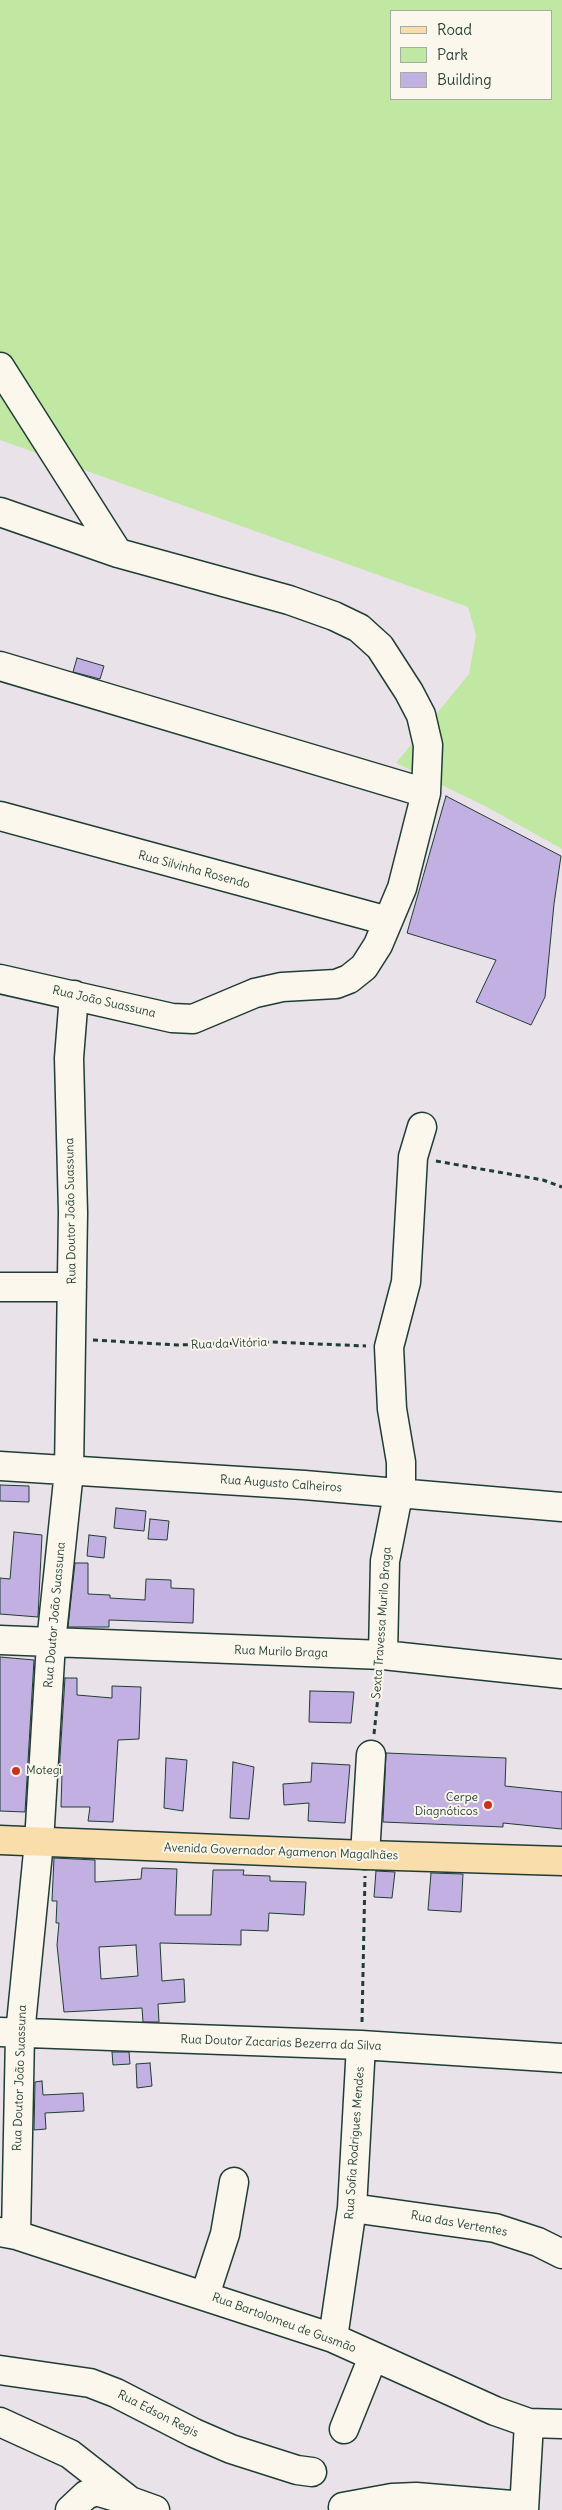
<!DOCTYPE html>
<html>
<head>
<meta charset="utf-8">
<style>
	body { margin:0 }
	#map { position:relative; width:562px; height:2510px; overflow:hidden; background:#eae2e9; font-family:Delius,sans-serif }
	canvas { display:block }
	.legend { position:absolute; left:390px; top:10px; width:162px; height:90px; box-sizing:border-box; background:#fbf7ec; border:1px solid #a3ada2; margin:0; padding:6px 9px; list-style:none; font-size:15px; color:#1f3d34 }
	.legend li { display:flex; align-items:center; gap:10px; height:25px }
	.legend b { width:25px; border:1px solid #a3ada2 }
</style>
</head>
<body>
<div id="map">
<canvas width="562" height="2510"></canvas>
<ul class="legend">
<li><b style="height:6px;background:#f9deab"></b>Road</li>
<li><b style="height:14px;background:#c0e8a3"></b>Park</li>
<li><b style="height:14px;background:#c1b0e1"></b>Building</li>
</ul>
</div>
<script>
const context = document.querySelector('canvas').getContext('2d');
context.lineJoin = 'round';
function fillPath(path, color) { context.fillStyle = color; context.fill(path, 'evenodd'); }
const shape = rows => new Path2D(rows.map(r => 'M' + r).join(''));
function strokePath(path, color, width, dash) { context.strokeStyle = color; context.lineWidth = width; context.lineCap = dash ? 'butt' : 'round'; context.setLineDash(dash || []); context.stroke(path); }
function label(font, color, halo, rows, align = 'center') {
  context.font = font + ' Delius,sans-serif'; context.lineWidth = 4; context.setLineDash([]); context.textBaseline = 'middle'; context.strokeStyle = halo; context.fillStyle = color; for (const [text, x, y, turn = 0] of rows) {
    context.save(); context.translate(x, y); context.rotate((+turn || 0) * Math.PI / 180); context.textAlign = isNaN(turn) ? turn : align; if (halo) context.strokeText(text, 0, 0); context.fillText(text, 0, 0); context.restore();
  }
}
const green = shape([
	[0,0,562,0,562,849,485,806,396,763,469,674,476,635,468,607,0,440],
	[391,11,551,11,551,99,391,99]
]);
const building = shape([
	[77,658,104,666,100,679,73,672,77,658],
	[446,796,561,856,554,904,545,997,531,1025,476,1002,496,960,407,933,446,796],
	[0,1485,29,1486,29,1502,0,1501,0,1485],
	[116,1508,146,1511,144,1531,114,1528,116,1508],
	[150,1519,169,1521,167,1540,148,1539,150,1519],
	[14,1532,42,1535,38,1617,0,1614,0,1578,10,1579,14,1532],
	[89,1535,106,1537,104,1558,87,1556,89,1535],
	[75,1563,88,1563,88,1594,110,1595,110,1598,145,1600,146,1579,171,1580,171,1588,194,1589,193,1623,109,1620,109,1627,68,1627,75,1563],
	[0,1657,34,1660,25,1812,0,1811,0,1657],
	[65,1678,77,1678,77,1695,112,1698,112,1686,141,1687,139,1739,118,1740,113,1822,88,1821,90,1807,61,1807,62,1773,59,1773,65,1678],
	[310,1691,354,1692,351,1723,309,1722,310,1691],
	[386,1753,506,1758,505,1786,562,1792,562,1829,503,1823,503,1827,383,1822,386,1753],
	[166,1758,187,1760,183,1811,164,1808,166,1758],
	[233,1762,254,1767,249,1819,230,1818,233,1762],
	[312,1763,350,1765,345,1823,308,1821,309,1803,284,1805,283,1784,311,1782,312,1763],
	[54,1858,95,1860,95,1882,141,1879,142,1868,177,1869,175,1915,211,1915,213,1870,244,1870,243,1875,270,1876,270,1881,306,1882,304,1915,269,1913,268,1931,241,1930,241,1945,160,1943,162,1981,184,1979,185,2002,158,2004,159,2022,143,2022,142,2008,64,2012,57,1945,59,1923,56,1923,57,1901,52,1901,54,1858],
	[136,1945,138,1976,101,1979,99,1947,136,1945],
	[376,1871,395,1872,392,1898,374,1897,376,1871],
	[431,1873,463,1874,461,1912,428,1910,431,1873],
	[112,2052,129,2052,130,2064,113,2065,112,2052],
	[150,2063,152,2086,137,2088,136,2064,150,2063],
	[42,2081,43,2095,83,2093,84,2111,45,2113,46,2129,34,2130,35,2082,42,2081]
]);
const path = shape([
	[436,1161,543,1180,562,1187],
	[93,1340,177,1345,272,1342,366,1346],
	[374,1734,380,1678],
	[362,2022,365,1876]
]);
const minor = shape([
	[0,367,118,553],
	[0,512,118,553,289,600,334,616,359,628,380,647,409,692,421,715,428,745,426,793,402,888,378,945,364,967,349,979,336,984,282,987,255,993,193,1019,172,1018,0,979],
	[0,666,426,793],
	[0,816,388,921],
	[0,1287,72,1287],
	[0,1466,304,1485,562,1507],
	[0,1640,383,1655,562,1674],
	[383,1655,385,1561,401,1480,401,1462,392,1409,389,1347,406,1282,413,1157,422,1127],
	[365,1855,371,1755],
	[0,2032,361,2045,562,2058],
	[352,2208,495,2228,538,2242,562,2254],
	[0,2232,16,2235,333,2338,495,2411,529,2423,562,2424],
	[16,2235,20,2034,39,1842,51,1643,69,1471,73,1213,69,1058,74,995],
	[205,2295,225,2234,234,2182],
	[333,2338,352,2208,361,2045],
	[0,2370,90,2383,116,2393,194,2433,231,2449,297,2470,312,2472],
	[0,2422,70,2454,130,2501,155,2510],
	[344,2429,373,2357],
	[343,2507,392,2498,416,2497,524,2506],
	[70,2510,86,2495,96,2491,126,2500],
	[524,2510,529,2423]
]);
const major = shape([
	[0,1840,365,1855,562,1861]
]);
const markers = [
	[16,1771,5,"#c8321e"],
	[488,1805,5,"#c8321e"]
];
const streetNames = [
	["Rua Silvinha Rosendo",194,870,15],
	["Rua João Suassuna",104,1002,13],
	["Rua Doutor João Suassuna",71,1211,-91],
	["Rua da Vitória",229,1344,-2],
	["Rua Augusto Calheiros",281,1484,4],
	["Rua Doutor João Suassuna",55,1615,-85],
	["Sexta Travessa Murilo Braga",382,1623,-86],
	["Rua Murilo Braga",281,1652,2],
	["Avenida Governador Agamenon Magalhães",281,1852,2],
	["Rua Doutor Zacarias Bezerra da Silva",281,2043,2],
	["Rua Doutor João Suassuna",20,2078,-88],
	["Rua Sofia Rodrigues Mendes",355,2143,-86],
	["Rua das Vertentes",459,2224,10],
	["Rua Bartolomeu de Gusmão",284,2323,20],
	["Rua Edson Regis",158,2414,27]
];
const poiNames = [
	["Motegi",26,1771],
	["Cerpe",478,1798,"right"],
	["Diagnóticos",478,1812,"right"]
];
fillPath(green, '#c0e8a3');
fillPath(building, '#c1b0e1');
strokePath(building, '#1f3d34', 1);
strokePath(minor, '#1f3d34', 31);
strokePath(major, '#1f3d34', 31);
strokePath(path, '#1f3d34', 3, [5, 4]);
strokePath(minor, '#fbf7ec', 28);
strokePath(major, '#f9deab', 28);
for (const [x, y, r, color] of markers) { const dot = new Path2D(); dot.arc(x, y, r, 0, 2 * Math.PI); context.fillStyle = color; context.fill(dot); strokePath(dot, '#fbf7ec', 2); }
label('12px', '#1f3d34', '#fbf7ec', streetNames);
label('12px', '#1f3d34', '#fbf7ec', poiNames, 'left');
</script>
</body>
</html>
